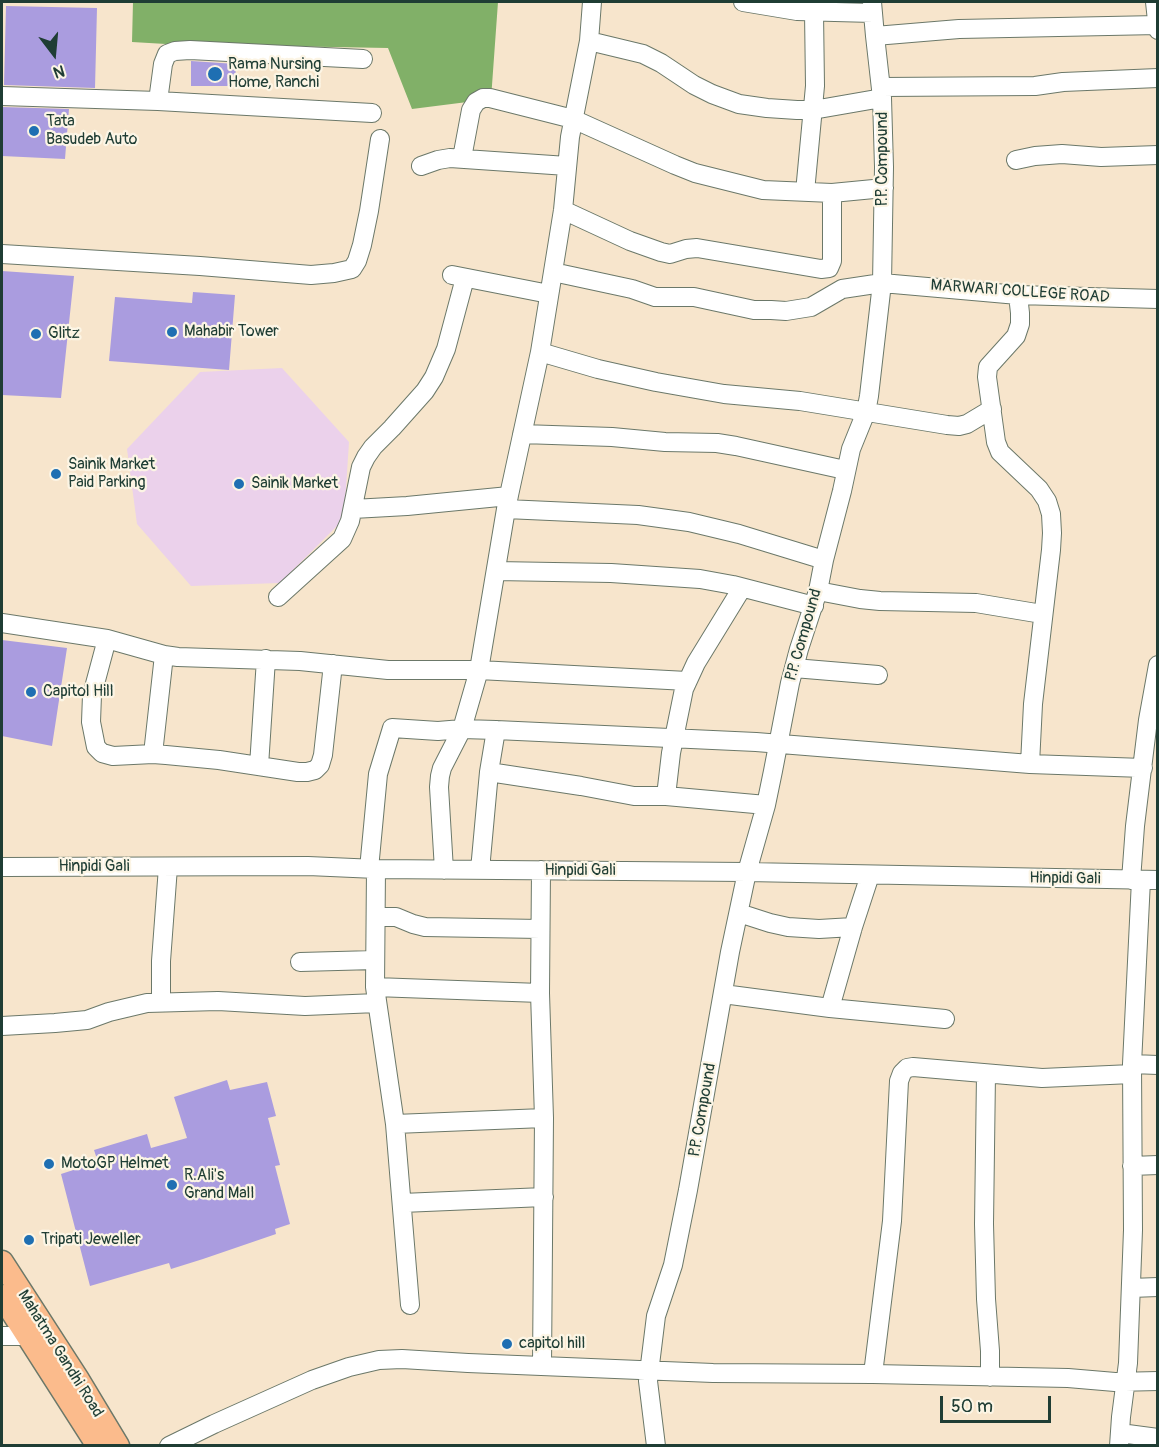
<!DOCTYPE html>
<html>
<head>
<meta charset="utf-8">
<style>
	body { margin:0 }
	#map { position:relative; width:1159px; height:1447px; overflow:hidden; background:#f7e5cc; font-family:Pangolin,sans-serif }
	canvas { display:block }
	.frame { position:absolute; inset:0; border:3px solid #1f3d34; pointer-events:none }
	.north { position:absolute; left:24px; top:24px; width:60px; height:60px; -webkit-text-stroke:4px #fcf5e5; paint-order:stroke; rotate:164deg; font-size:16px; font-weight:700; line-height:24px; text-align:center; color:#1f3d34 }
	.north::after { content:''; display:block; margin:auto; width:21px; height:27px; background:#1f3d34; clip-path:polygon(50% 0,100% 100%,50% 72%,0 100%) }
	.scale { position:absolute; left:940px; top:1396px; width:111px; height:27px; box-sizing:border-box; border:3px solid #1f3d34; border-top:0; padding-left:8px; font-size:18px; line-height:21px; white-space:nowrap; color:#1f3d34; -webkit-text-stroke:4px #fcf5e5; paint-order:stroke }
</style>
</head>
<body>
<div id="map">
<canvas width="1159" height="1447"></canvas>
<div class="frame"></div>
<div class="north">N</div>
<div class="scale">50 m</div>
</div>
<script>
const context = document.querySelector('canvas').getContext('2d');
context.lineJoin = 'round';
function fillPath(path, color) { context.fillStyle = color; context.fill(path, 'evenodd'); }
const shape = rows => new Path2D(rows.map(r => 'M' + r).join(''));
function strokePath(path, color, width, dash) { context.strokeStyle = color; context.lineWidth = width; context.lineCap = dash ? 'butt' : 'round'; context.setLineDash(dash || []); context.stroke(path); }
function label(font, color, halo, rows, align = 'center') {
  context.font = font + ' Pangolin,sans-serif'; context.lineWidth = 4.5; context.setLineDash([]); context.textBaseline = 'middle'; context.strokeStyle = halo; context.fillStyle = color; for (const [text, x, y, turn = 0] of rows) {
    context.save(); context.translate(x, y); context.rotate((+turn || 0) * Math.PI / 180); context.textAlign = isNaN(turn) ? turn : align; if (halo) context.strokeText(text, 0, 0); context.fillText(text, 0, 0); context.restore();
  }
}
const built = shape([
	[282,368,349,442,344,519,280,583,191,586,137,524,127,449,200,372]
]);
const forest = shape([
	[117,2,498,2,491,99,412,109,388,48,166,44,132,42,133,2]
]);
const building = shape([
	[6,6,97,8,95,88,4,85],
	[191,61,236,64,235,86,191,86],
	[2,107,69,109,65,159,2,156],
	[2,271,74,276,61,398,2,395],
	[193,292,235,295,229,370,109,361,115,297,192,303],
	[2,640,67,648,52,746,2,736],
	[227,1080,230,1090,267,1082,276,1116,268,1118,280,1165,275,1166,290,1224,275,1229,276,1234,203,1259,171,1269,169,1263,90,1286,61,1174,98,1162,94,1150,147,1134,151,1148,187,1138,174,1097]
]);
const minor = shape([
	[743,2,797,11,873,13],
	[1155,2,1158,30],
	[875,36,959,29,1158,25],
	[589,41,643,54,661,63,694,85,712,94,739,104,767,108,797,110,813,110,882,98],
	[881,87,1035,86,1063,82,1158,78],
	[2,96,158,101,372,113],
	[158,101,163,64,167,54,175,51,190,50,363,59],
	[462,158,471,110,476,102,483,98,490,98,573,119,675,165,695,173,763,190,832,193,884,188],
	[1016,160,1035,156,1062,154,1101,157,1158,155],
	[421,166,438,160,450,158,567,166],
	[805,192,815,86,814,12],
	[563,210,630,241,661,252,670,254,686,249,697,248,821,269,829,268,832,261,832,193],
	[2,254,200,266,311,275,334,273,352,269,357,261,362,245,369,211,380,139],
	[553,272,632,289,655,297,694,297,754,310,771,310,786,311,811,307,842,289,882,283,1018,295,1158,299],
	[452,275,549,294],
	[1018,295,1020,313,1020,324,1016,336,988,367,987,377,996,442,1000,452,1039,489,1047,501,1051,514,1052,533,1051,550,1033,704,1030,764],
	[540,352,598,369,656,382,724,394,800,401,947,425,959,426,967,424,992,409],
	[522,434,612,437,665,442,717,443,736,446,845,470],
	[353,509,407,506,509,496],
	[506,509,638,515,689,522,739,534,824,560],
	[496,571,611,573,700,579,733,585,814,606],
	[818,591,860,599,880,601,976,603,1042,614],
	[278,597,342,539,350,521,361,467,366,457,373,447,392,428,425,391,434,377,446,349,465,278],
	[2,623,107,639,164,655,178,657,300,661,388,670,479,670,687,681],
	[107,639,92,695,91,722,96,747,102,753,113,756,153,754,166,755,219,760,298,772,307,772,315,770,320,765,323,755,333,664],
	[794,668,878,675],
	[153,754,164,655],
	[259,766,266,659],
	[489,772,581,786,634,796,666,796,766,805],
	[666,796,671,753,684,689,696,663,742,588],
	[2,867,308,866,376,869,747,872,1158,880],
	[369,869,378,774,392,728,438,731,462,729,496,730,756,742,1030,764,1143,768],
	[376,869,375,987,395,1124,410,1305],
	[444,870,439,787,440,776,442,768,462,729,479,670,506,509,540,352,563,210,570,137,589,41,592,2],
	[480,870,489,772,496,730],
	[541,870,540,993,544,1118,542,1366],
	[1131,880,1135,826,1148,720,1158,665],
	[739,913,770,923,788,927,819,929,853,927],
	[376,917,396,917,413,924,425,927,540,929],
	[300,962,375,960],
	[375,987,540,993],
	[723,994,830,1008,945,1019],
	[161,1002,161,961,168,867],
	[830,1008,853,927,870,875],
	[2,1026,55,1023,87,1020,109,1012,147,1003,218,1001,305,1006,377,1003],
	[1132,1064,1158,1065],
	[986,1074,984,1224,986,1299,990,1351,990,1377],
	[395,1124,544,1118],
	[1132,1166,1158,1165],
	[402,1203,544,1197],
	[1131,1288,1158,1287],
	[2,1336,28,1336],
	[873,1374,892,1221,899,1081,902,1073,907,1068,913,1067,1042,1078,1132,1074],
	[1120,1433,1158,1438],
	[169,1446,214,1424,312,1380,349,1367,379,1360,402,1359,468,1363,713,1373,873,1374,1068,1378,1115,1382,1158,1381],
	[656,1446,648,1381,656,1316,673,1265,688,1190,730,952,747,872,766,805,773,771,790,683,799,649,818,591,824,560,842,491,851,449,866,412,869,396,882,283,884,167,882,98,875,36,872,2],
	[1119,1446,1121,1417,1128,1363,1133,1230,1132,1064,1141,880]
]);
const major = shape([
	[2,1262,77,1378,118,1446],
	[2,1296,98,1446]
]);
const markers = [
	[215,74,8,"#1f6fb2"],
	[34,131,6,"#1f6fb2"],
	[172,332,6,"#1f6fb2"],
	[36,334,6,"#1f6fb2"],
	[56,474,6,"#1f6fb2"],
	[239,484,6,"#1f6fb2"],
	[31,692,6,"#1f6fb2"],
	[49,1164,6,"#1f6fb2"],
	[172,1185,6,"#1f6fb2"],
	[29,1240,6,"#1f6fb2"],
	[507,1344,6,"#1f6fb2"]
];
const poiNames = [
	["Rama Nursing",228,65],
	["Home, Ranchi",228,83],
	["Tata",46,122],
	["Basudeb Auto",46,140],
	["Mahabir Tower",184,332],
	["Glitz",48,334],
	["Sainik Market",68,465],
	["Paid Parking",68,483],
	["Sainik Market",251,484],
	["Capitol Hill",43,692],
	["MotoGP Helmet",61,1164],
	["R.Ali's",184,1176],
	["Grand Mall",184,1194],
	["Tripati Jeweller",41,1240],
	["capitol hill",519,1344]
];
const streetNames = [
	["P.P. Compound",883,159,-90],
	["MARWARI COLLEGE ROAD",1020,292,4],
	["P.P. Compound",804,635,-74],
	["Hinpidi Gali",94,867],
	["Hinpidi Gali",580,871],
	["Hinpidi Gali",1065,879,1],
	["P.P. Compound",703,1110,-80],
	["Mahatma Gandhi Road",60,1354,58]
];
fillPath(built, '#ebd1eb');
fillPath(forest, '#81b068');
fillPath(building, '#aa9cdf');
strokePath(minor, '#6b7869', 20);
strokePath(major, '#6b7869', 25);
strokePath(minor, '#fff', 18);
strokePath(major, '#fbbb8c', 22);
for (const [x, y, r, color] of markers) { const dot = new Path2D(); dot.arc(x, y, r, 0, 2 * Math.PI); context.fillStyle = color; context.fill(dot); strokePath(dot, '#fcf5e5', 2); }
label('16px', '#1f3d34', '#fcf5e5', poiNames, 'left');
label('16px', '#1f3d34', '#fcf5e5', streetNames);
</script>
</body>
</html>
